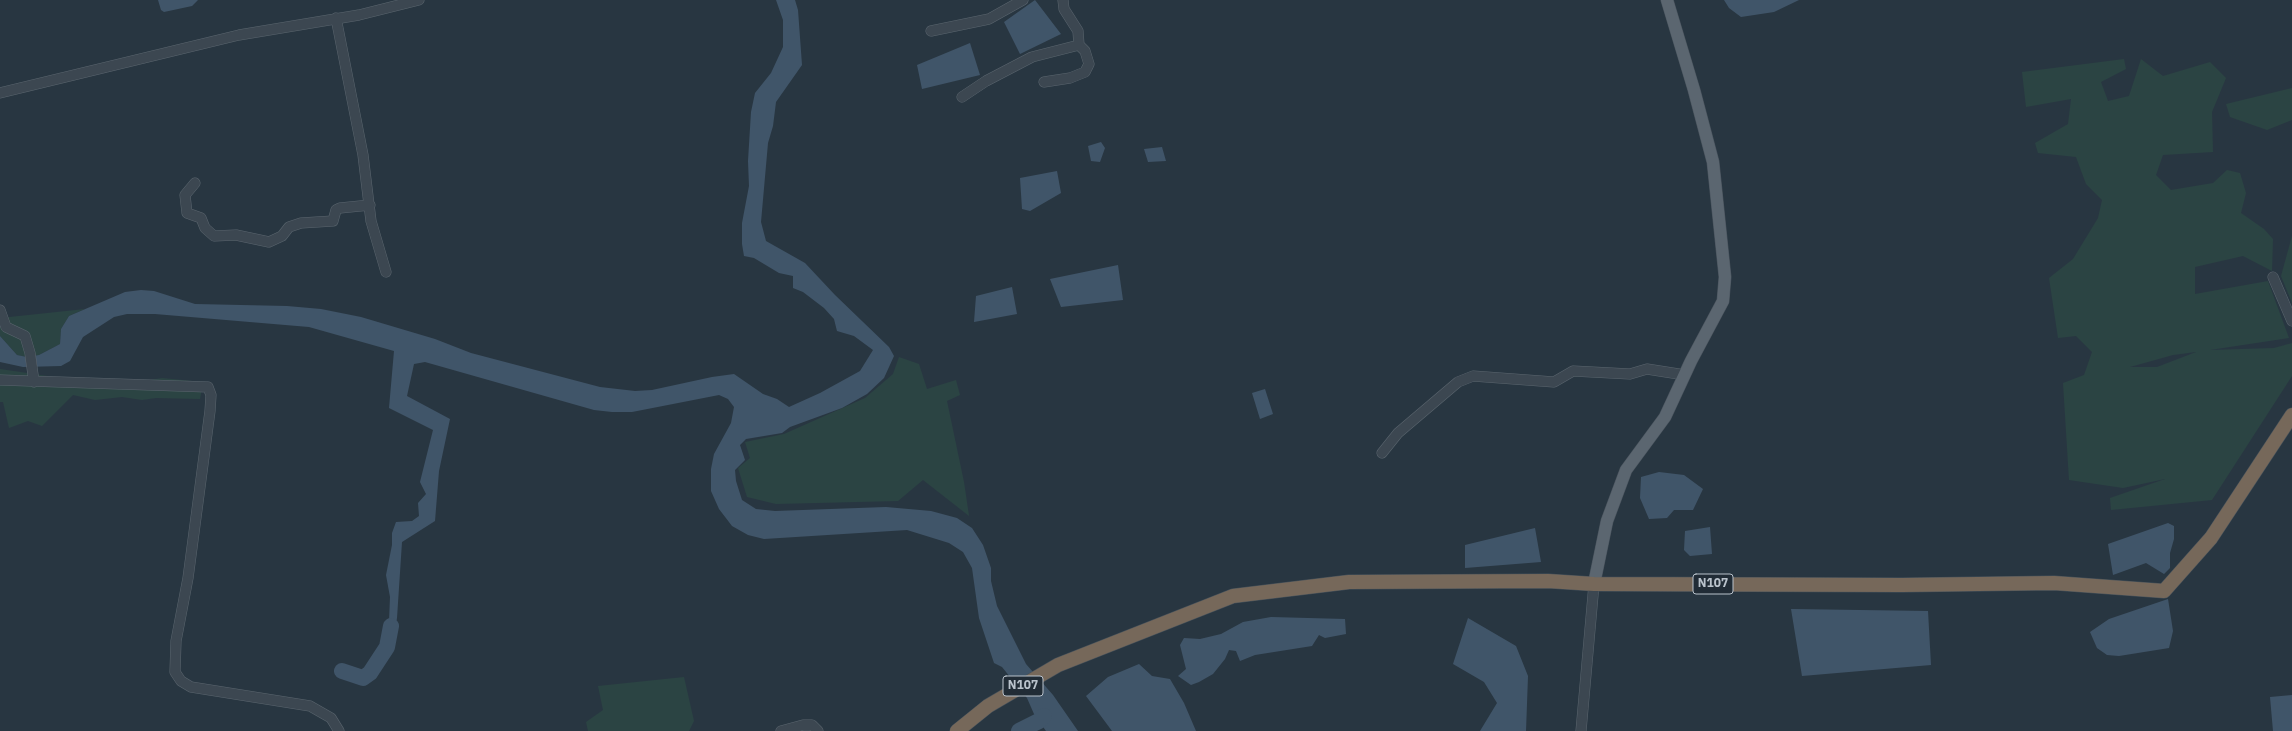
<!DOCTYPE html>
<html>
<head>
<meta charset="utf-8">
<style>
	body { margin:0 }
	canvas { display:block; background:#283641 }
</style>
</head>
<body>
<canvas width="2292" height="731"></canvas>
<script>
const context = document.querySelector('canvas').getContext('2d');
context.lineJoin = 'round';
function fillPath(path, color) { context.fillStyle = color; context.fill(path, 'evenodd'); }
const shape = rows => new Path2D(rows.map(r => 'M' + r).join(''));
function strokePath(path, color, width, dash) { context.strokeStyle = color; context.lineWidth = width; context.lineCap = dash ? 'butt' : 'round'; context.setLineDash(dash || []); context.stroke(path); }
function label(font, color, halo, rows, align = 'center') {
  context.font = font + ' "IBM Plex Sans",sans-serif'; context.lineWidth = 3; context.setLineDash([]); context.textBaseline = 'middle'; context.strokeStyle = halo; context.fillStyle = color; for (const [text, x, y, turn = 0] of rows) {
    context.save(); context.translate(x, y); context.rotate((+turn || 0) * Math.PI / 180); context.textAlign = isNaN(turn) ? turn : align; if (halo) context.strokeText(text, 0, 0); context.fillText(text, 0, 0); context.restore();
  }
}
const green = shape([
	[2124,59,2126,69,2101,82,2108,101,2129,96,2141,59,2163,76,2210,62,2226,78,2212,112,2213,152,2163,155,2156,175,2171,190,2213,183,2227,170,2240,173,2246,193,2241,213,2264,229,2273,239,2272,271,2243,256,2195,267,2195,294,2268,281,2289,338,2210,350,2274,348,2292,343,2292,376,2212,500,2111,510,2110,498,2165,479,2123,488,2069,480,2063,383,2084,375,2092,352,2076,336,2058,338,2049,278,2073,259,2098,218,2102,200,2086,184,2076,157,2038,153,2035,143,2068,124,2071,99,2026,107,2022,72],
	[2196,352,2157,367,2130,367,2173,355],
	[2292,88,2292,120,2267,130,2230,117,2226,104],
	[2292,236,2292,303,2281,276],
	[85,309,69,316,61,329,60,344,39,355,27,357,17,355,0,336,0,318],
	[899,357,919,364,927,389,956,380,960,395,947,401,964,482,969,516,923,480,898,501,776,504,747,497,738,468,750,458,745,442,784,434,865,398,893,374],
	[0,369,75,380,138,382,162,378,203,382,200,399,156,398,142,400,122,397,95,400,73,395,42,426,28,421,9,428,3,402,0,402],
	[684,677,694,721,689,731,588,731,586,722,603,710,598,686]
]);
const water = shape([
	[158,0,198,0,192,6,164,12,161,10],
	[776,0,795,0,798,10,802,65,776,102,773,126,768,143,761,222,766,241,805,263,835,295,889,347,894,356,884,378,867,394,842,408,790,427,782,433,746,439,740,445,745,460,735,470,736,481,742,500,756,509,775,511,886,507,931,511,957,518,972,528,983,545,991,568,991,581,997,606,1026,664,1053,695,1078,731,1046,731,1034,714,1027,698,1002,667,994,663,979,618,972,568,963,552,949,543,907,530,764,539,748,535,732,526,719,509,711,491,711,469,714,454,731,423,734,407,728,399,719,395,632,412,612,412,594,410,425,362,414,364,407,396,450,419,439,471,435,521,402,542,397,618,392,648,381,646,389,622,390,597,386,575,392,545,392,533,396,522,412,521,419,516,418,503,426,494,420,482,433,430,389,408,394,351,309,327,155,314,127,314,114,317,83,337,70,361,61,366,23,367,0,362,0,336,17,355,27,357,39,355,60,344,61,329,69,316,125,292,141,290,154,291,195,304,287,306,321,309,361,317,435,339,471,353,600,387,635,391,652,390,712,377,734,374,763,394,777,399,789,407,820,393,860,371,873,350,854,336,837,331,834,319,824,308,803,292,793,288,793,276,779,273,754,258,744,256,742,244,742,223,749,186,748,161,751,112,755,93,771,73,783,47,783,20],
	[1035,0,1061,34,1020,54,1004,22],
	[1724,0,1799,0,1774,12,1741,17,1729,8],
	[970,43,980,75,922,89,917,65],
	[1101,142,1105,148,1100,162,1091,161,1088,146],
	[1162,147,1166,161,1148,162,1144,149],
	[1057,171,1061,193,1030,211,1022,209,1020,178],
	[1118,265,1123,300,1061,307,1050,279],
	[1012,287,1017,314,974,322,976,296],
	[1265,389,1273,414,1260,419,1252,393],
	[1659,472,1684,475,1703,489,1693,510,1674,510,1667,518,1649,519,1640,498,1641,477],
	[2168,523,2174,526,2174,539,2170,553,2170,568,2164,574,2146,563,2113,575,2108,544],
	[1710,527,1712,554,1690,556,1684,550,1685,531],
	[1535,528,1541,562,1465,568,1465,545],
	[2168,599,2173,631,2169,648,2119,656,2107,655,2097,648,2090,632,2109,619],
	[1791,609,1928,611,1931,665,1802,676],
	[1271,617,1345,619,1346,634,1325,638,1319,635,1312,646,1255,655,1240,661,1236,651,1229,650,1225,659,1213,674,1199,682,1191,685,1178,676,1186,669,1180,645,1184,638,1200,639,1221,634,1243,622],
	[1468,618,1516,646,1528,676,1526,731,1480,731,1497,703,1484,682,1453,664],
	[1139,664,1152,676,1170,679,1184,703,1196,731,1112,731,1086,696,1108,677],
	[2292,695,2292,731,2273,731,2270,697]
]);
const river = shape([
	[342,671,363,678,370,673,387,647,391,626],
	[1019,731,1039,721,1044,716]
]);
const minor = shape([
	[1063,0,1064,9,1078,31,1079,45],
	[336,18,363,155,371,221,386,272],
	[931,31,989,19,1023,0],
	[0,93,239,35,359,15,419,0],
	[962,97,986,81,1032,57,1079,45,1085,51,1089,64,1085,72,1070,78,1044,82],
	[195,183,185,195,187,213,201,218,205,228,214,236,236,235,269,242,282,236,289,227,301,223,333,221,336,210,340,208,370,205],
	[2273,277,2292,321],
	[0,310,6,327,25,336,30,353,34,382],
	[0,380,208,387,211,395,210,411,188,578,176,641,175,672,181,681,191,687,310,706,331,718,339,731],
	[1382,453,1398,433,1458,382,1473,376,1554,382,1573,371,1630,374,1647,369,1685,375],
	[781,731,803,725,812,725,818,731],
	[1581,731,1594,584]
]);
const major = shape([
	[1594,584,1607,521,1626,470,1665,417,1691,361,1723,301,1725,277,1713,162,1694,90,1667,0]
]);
const highway = shape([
	[957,731,988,706,1058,665,1233,596,1349,582,1548,581,1594,584,1902,585,2054,583,2164,591,2211,538,2292,415]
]);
const shields = [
	[1713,584,40],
	[1023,686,40]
];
const shieldNames = [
	["N107",1713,584],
	["N107",1023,686]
];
fillPath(green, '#2b4443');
fillPath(water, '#405569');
strokePath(river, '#405569', 16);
strokePath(minor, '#5a656e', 11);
strokePath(major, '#49535d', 13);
strokePath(highway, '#47525b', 15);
strokePath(minor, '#3c4751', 10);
strokePath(major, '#5b6670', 12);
strokePath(highway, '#76685a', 14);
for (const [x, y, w] of shields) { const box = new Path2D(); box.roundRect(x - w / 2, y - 10, w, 20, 3); context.fillStyle = '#212c36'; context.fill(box); strokePath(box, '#b9c2cb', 1); }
label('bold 12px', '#b9c2cb', null, shieldNames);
</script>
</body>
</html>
